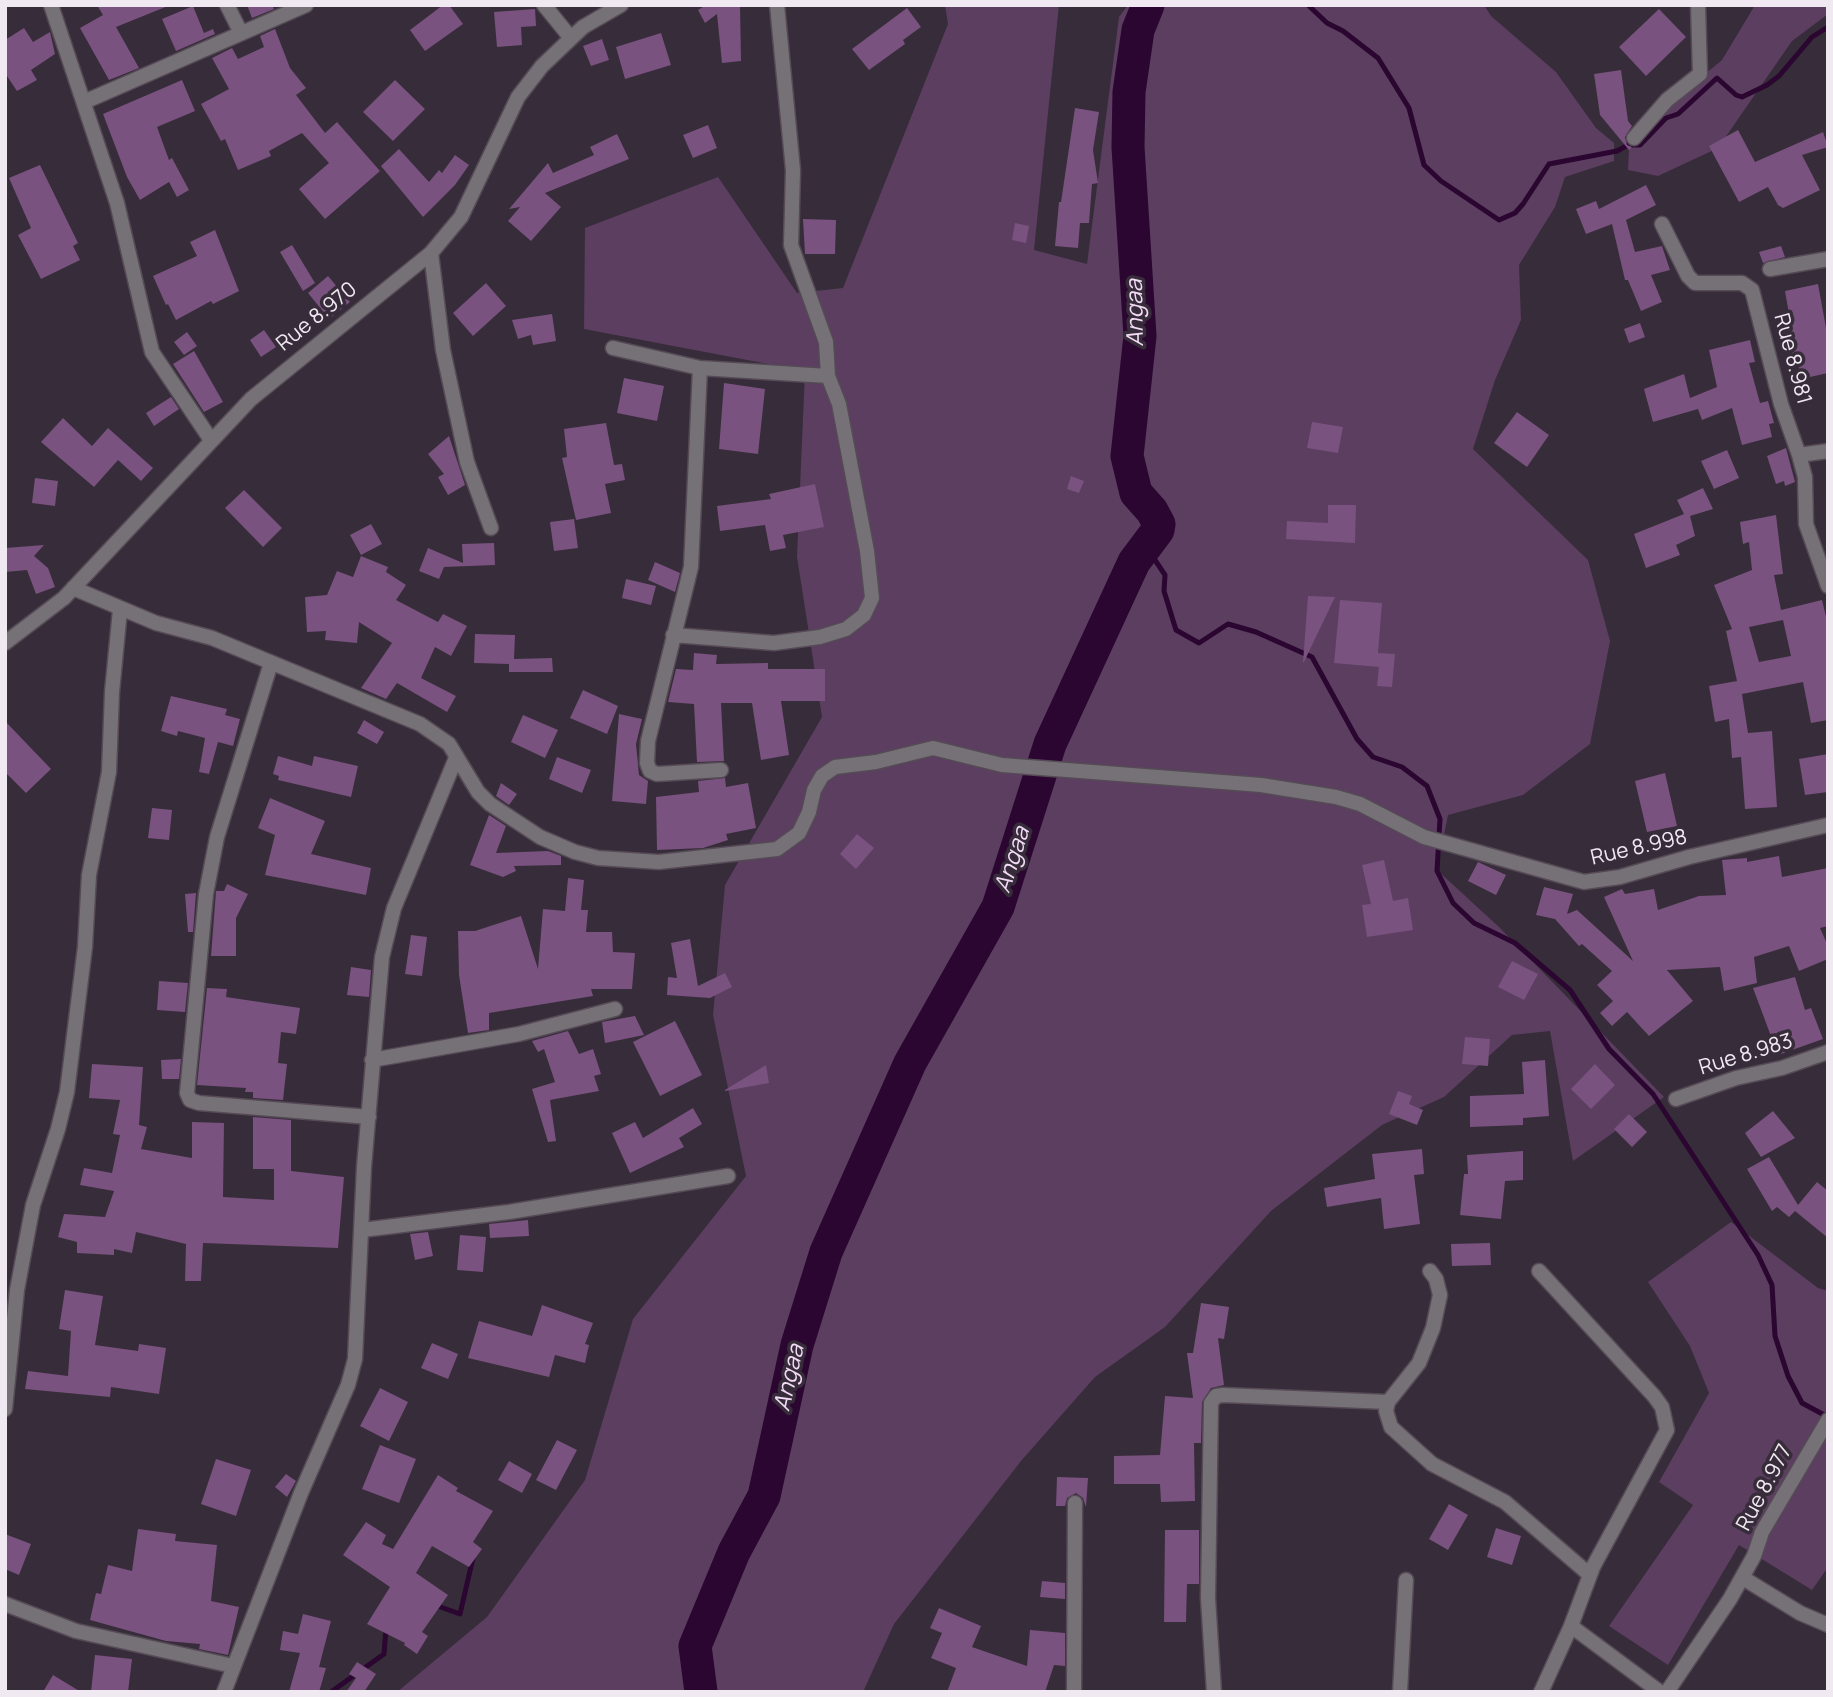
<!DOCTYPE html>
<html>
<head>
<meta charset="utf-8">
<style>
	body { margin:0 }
	#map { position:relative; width:1833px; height:1697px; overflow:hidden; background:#372c39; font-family:Manrope,sans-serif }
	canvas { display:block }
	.frame { position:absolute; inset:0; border:7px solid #f0e9f1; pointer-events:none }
</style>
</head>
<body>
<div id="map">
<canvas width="1833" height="1697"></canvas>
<div class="frame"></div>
</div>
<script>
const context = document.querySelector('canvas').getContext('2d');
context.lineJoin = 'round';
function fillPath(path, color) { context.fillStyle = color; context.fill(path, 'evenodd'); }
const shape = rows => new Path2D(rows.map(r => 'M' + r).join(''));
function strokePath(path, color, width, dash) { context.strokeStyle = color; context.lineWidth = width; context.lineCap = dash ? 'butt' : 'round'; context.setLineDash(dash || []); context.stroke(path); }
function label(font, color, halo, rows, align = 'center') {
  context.font = font + ' Manrope,sans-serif'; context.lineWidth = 7; context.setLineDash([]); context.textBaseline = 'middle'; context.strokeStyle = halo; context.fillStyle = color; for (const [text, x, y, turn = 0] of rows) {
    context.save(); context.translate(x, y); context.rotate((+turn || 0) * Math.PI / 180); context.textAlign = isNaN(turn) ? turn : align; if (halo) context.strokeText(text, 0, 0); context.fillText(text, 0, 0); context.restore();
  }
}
const green = shape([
	[945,5,1059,5,1034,250,1087,264,1119,17,1128,5,1484,5,1491,16,1556,72,1596,128,1614,143,1614,161,1565,177,1555,207,1519,265,1521,320,1495,380,1473,449,1588,560,1610,641,1590,744,1523,795,1448,815,1437,870,1499,927,1664,1097,1573,1161,1550,1031,1512,1035,1444,1097,1382,1125,1271,1211,1165,1327,1095,1377,1021,1461,894,1624,863,1692,397,1692,487,1617,585,1480,633,1319,746,1176,713,1015,725,885,822,717,797,557,805,371,584,329,585,228,718,177,797,293,843,288,948,24],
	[1755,5,1828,5,1828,14,1792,41,1718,148,1658,176,1628,170,1629,149,1657,114,1722,60],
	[1731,1222,1818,1288,1828,1291,1828,1567,1812,1590,1739,1545,1668,1665,1609,1626,1693,1505,1659,1482,1709,1393,1690,1346,1648,1282]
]);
const stream = shape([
	[1308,5,1327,23,1343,31,1378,58,1409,108,1424,165,1441,181,1499,220,1515,213,1523,204,1549,164,1617,151,1628,145,1640,145,1666,118,1678,114,1717,78,1736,95,1742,97,1767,85,1779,76,1812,37,1828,27],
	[1147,548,1165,575,1164,591,1176,630,1199,643,1228,624,1256,632,1312,657,1357,739,1373,757,1402,767,1427,786,1440,819,1437,871,1453,903,1474,923,1515,943,1570,990,1609,1049,1653,1094,1758,1255,1772,1285,1775,1336,1788,1376,1802,1403,1828,1417],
	[435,1605,460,1614,473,1558],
	[331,1692,384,1654,386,1628]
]);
const river = shape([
	[701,1692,695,1646,734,1552,764,1496,797,1345,826,1252,910,1063,998,907,1050,744,1134,562,1158,530,1159,524,1152,511,1136,493,1127,456,1140,336,1128,147,1129,92,1138,30,1148,5]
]);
const building = shape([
	[97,5,168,6,116,27,139,68,109,80,80,28,103,15],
	[247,5,272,5,274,9,252,18],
	[443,5,449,5,463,24,425,51,410,30],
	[706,5,740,5,741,61,722,63,717,14,705,23,698,10],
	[193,6,204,33,213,29,215,34,176,51,162,19],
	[907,8,921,27,903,40,905,44,869,70,852,49],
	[535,9,536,26,521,27,522,45,497,47,494,12],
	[1659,9,1686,37,1646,76,1619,47],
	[24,28,33,42,50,32,55,54,31,70,37,80,17,91,5,73,5,40],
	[275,29,290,68,306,88,296,95,325,133,337,122,380,171,325,219,299,189,329,163,302,133,269,151,271,156,238,170,225,139,221,141,201,104,229,89,212,58,232,48,238,59,264,47,260,36],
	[661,33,671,65,625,79,616,47],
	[602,39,609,60,591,66,583,46],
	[1621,70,1628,121,1632,126,1625,137,1627,145,1632,147,1629,150,1600,115,1594,74],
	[182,80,195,111,157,127,169,160,172,158,189,190,177,197,169,182,140,200,127,177,103,114],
	[395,80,425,109,393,141,363,112],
	[1075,108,1099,112,1093,150,1098,183,1092,184,1089,223,1080,223,1078,248,1055,246,1059,202,1061,202],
	[708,125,717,148,693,158,683,135],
	[1738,130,1755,162,1823,132,1828,147,1802,155,1820,190,1783,208,1778,205,1768,187,1739,202,1709,146],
	[617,134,629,159,545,193,561,207,531,241,508,221,520,207,509,209,548,163,553,173,594,155,590,147],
	[399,149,429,182,439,170,442,173,455,155,469,165,455,185,423,217,381,166],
	[40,165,78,243,73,246,80,260,41,279,18,235,31,228,9,178],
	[1646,185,1656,205,1626,220,1635,252,1662,246,1670,270,1651,275,1662,302,1641,311,1628,280,1625,280,1612,224,1586,234,1576,209,1596,201,1599,209],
	[803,219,836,220,835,254,805,254],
	[1015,223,1029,226,1026,243,1012,240],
	[215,230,239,291,213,304,211,301,176,320,168,304,166,305,153,276,197,256,190,242],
	[292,245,315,283,303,291,280,252],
	[1781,246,1785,257,1763,263,1759,252],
	[328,276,350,302,329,319,308,293],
	[486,283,506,306,473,336,453,313],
	[1818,284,1828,339,1828,373,1801,379,1797,358,1791,359,1784,315,1789,314,1785,291],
	[552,314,556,341,533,345,531,335,518,339,512,320],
	[1640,323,1645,337,1629,343,1624,329],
	[264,330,276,347,261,357,250,340],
	[187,332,197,346,184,355,174,342],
	[1750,340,1755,362,1749,363,1760,403,1768,401,1774,423,1769,424,1772,437,1742,445,1732,408,1702,420,1698,409,1653,422,1644,389,1684,374,1690,398,1717,387,1709,350],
	[194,351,223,402,204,412,173,364],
	[624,378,664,386,657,421,617,413],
	[724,383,765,389,758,454,719,449],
	[171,397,179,409,154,426,146,413],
	[1517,412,1549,435,1527,467,1494,443],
	[63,418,92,446,108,428,153,468,141,481,118,460,94,487,41,442],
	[1312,422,1343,427,1338,453,1307,448],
	[606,423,614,465,622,464,625,480,605,484,611,513,576,520,562,458,567,457,564,429],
	[449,436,465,485,448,495,438,477,444,474,428,454],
	[1786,448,1795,482,1785,486,1784,481,1776,484,1767,456],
	[1727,450,1739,478,1714,489,1701,461],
	[1071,476,1084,481,1079,493,1067,489],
	[35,478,58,481,55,506,32,503],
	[815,484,824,527,783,535,786,548,770,551,765,525,720,531,717,506,771,499,769,494],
	[1703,488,1713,509,1690,516,1695,536,1676,545,1680,555,1646,568,1634,534,1684,514,1677,500],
	[244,490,282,528,263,547,225,508],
	[1328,505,1356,505,1355,543,1286,539,1287,521,1328,523],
	[1776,515,1783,574,1774,575,1781,610,1822,600,1828,625,1828,720,1811,723,1803,682,1742,694,1748,733,1772,731,1777,807,1745,809,1741,757,1732,758,1729,719,1715,722,1709,686,1737,681,1726,631,1732,629,1714,585,1752,570,1749,542,1743,544,1740,522],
	[1783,620,1791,656,1759,662,1749,627],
	[574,519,578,548,554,551,550,522],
	[371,524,382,544,361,555,350,535],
	[494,543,495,565,444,567,439,579,419,571,428,548,463,563,462,544],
	[44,545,34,556,48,568,55,587,36,594,27,570,5,572,5,548],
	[361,556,388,567,386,572,406,585,396,600,438,622,443,614,467,626,451,656,435,647,421,678,456,696,447,712,397,683,386,699,361,688,392,643,359,622,357,643,325,640,326,631,307,632,305,597,327,595,337,571,353,577],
	[655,562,680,573,675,592,648,580],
	[626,579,656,586,651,605,622,598],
	[1308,596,1335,597,1304,662,1303,662],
	[1340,600,1382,603,1378,653,1395,654,1392,687,1377,686,1379,667,1334,663],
	[475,634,515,635,514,659,552,658,553,672,509,672,509,664,474,663],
	[694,653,717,655,716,664,768,663,768,669,825,669,825,701,781,701,789,755,761,760,752,703,721,703,724,761,697,762,694,704,668,702,676,669,693,670],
	[583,690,618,706,607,734,570,718],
	[171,696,227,709,225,715,240,719,233,746,218,742,209,774,199,772,205,738,178,731,177,736,161,731],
	[619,714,642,719,636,744,639,775,648,781,646,804,612,801],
	[523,715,558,730,545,758,511,742],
	[364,720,384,732,377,744,357,733],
	[5,721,51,769,26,793,5,772],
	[1828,754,1828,792,1805,795,1799,759],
	[278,756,312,766,314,756,358,766,351,797,278,780,279,776,273,774],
	[557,757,591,770,582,793,549,779],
	[1665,773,1677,826,1647,832,1635,781],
	[725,778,726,787,748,783,756,828,726,834,728,840,703,848,657,850,656,797,699,792,698,781],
	[501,783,517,794,509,805,496,796],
	[270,798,325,821,311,854,371,868,366,895,265,875,275,835,258,828],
	[152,808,172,810,169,840,148,838],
	[489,815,506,826,496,853,548,851,561,856,561,865,514,866,516,871,503,877,470,865],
	[857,834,874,848,856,869,840,854],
	[1779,856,1782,877,1828,868,1828,926,1820,928,1828,946,1828,959,1799,971,1789,946,1754,957,1757,983,1724,991,1720,967,1667,970,1693,1001,1649,1036,1627,1012,1612,1026,1600,1013,1613,1001,1597,985,1612,971,1582,944,1579,946,1555,919,1536,915,1544,887,1573,894,1567,914,1577,910,1633,961,1604,897,1622,889,1625,894,1654,889,1658,910,1699,896,1726,895,1722,860,1747,858,1747,862],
	[1384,860,1393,901,1408,898,1413,930,1367,937,1362,905,1371,904,1362,865],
	[1478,862,1506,875,1496,895,1468,881],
	[568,878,584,880,581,910,588,910,586,932,612,932,613,952,635,953,632,989,591,989,593,996,489,1013,489,1030,468,1033,459,975,458,931,475,931,521,916,538,969,543,909,565,911],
	[227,884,248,894,236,918,236,956,211,956,216,891,224,891],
	[196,893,193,932,188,932,185,894],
	[411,935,427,937,422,976,405,974],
	[690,939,698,986,725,973,732,987,710,998,667,995,668,977,677,978,671,943],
	[1512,961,1538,974,1524,1000,1498,987],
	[351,967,371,970,369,997,347,995],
	[1795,977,1805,1010,1811,1008,1823,1039,1778,1055,1753,988],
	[159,981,188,983,185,1012,157,1010],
	[207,988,227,989,226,997,300,1008,296,1034,281,1032,278,1063,287,1064,283,1100,253,1098,253,1092,245,1092,246,1088,197,1085],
	[635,1016,644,1035,605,1043,602,1022],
	[675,1021,702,1075,660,1096,633,1042],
	[568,1031,579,1054,593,1049,601,1074,594,1076,599,1091,550,1100,556,1141,548,1142,532,1089,555,1082,544,1049,538,1052,532,1041],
	[1465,1037,1490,1039,1488,1066,1462,1064],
	[181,1059,179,1079,162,1079,161,1060],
	[1545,1060,1549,1116,1523,1118,1523,1125,1470,1127,1470,1096,1524,1094,1522,1062],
	[92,1064,143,1067,139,1125,147,1127,141,1149,192,1158,192,1122,224,1123,223,1197,274,1200,274,1169,253,1169,253,1117,291,1120,291,1171,344,1177,338,1248,203,1243,201,1281,185,1281,186,1244,136,1232,132,1253,114,1249,114,1255,77,1253,77,1242,58,1237,64,1214,105,1217,114,1191,80,1185,84,1168,112,1173,120,1135,113,1134,120,1100,89,1098],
	[1595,1064,1615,1085,1591,1109,1571,1089],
	[766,1065,769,1083,725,1091,725,1090],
	[1398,1091,1412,1096,1409,1104,1423,1110,1417,1125,1389,1114],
	[693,1108,702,1124,679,1138,684,1147,630,1173,612,1133,635,1122,643,1138],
	[1773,1111,1795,1138,1761,1157,1745,1133],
	[1629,1114,1647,1132,1632,1147,1614,1129],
	[1422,1149,1424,1174,1414,1175,1420,1224,1384,1229,1381,1198,1327,1207,1324,1188,1375,1179,1372,1154],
	[1523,1151,1523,1180,1505,1181,1501,1219,1460,1215,1464,1174,1468,1174,1467,1155],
	[1769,1157,1798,1205,1817,1182,1828,1191,1828,1238,1795,1211,1789,1217,1777,1207,1772,1211,1747,1169],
	[528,1220,529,1236,490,1238,489,1224],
	[428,1232,433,1256,415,1260,410,1234],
	[460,1235,486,1237,483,1272,457,1270],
	[1490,1243,1491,1265,1452,1266,1451,1244],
	[65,1290,103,1296,95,1345,138,1351,139,1344,166,1348,159,1394,111,1387,110,1397,25,1389,28,1371,68,1376,71,1331,59,1329],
	[1201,1303,1229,1307,1224,1339,1218,1338,1224,1385,1211,1388,1202,1402,1201,1443,1194,1443,1195,1501,1161,1502,1160,1484,1114,1484,1114,1456,1160,1455,1165,1396,1193,1398,1187,1353,1193,1353],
	[542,1305,593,1323,585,1344,589,1345,585,1363,555,1355,549,1377,468,1358,479,1321,532,1336],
	[432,1343,458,1354,448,1379,421,1368],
	[380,1388,408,1402,389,1441,360,1426],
	[557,1440,577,1450,556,1490,536,1480],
	[380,1445,416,1459,399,1503,362,1489],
	[216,1459,251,1470,236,1516,201,1504],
	[509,1461,532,1474,522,1493,498,1480],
	[286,1474,296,1481,287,1497,275,1487],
	[438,1475,458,1488,456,1491,493,1511,473,1542,482,1549,469,1567,432,1546,416,1573,448,1595,422,1632,428,1636,417,1654,404,1645,405,1643,367,1624,390,1587,343,1555,366,1522,386,1535,382,1544,393,1549],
	[1057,1477,1088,1478,1086,1507,1083,1498,1076,1493,1067,1498,1065,1506,1056,1506],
	[1449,1504,1468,1515,1448,1550,1429,1539],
	[1496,1528,1521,1536,1512,1565,1487,1557],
	[138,1529,176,1534,175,1541,217,1545,211,1601,239,1607,228,1655,199,1649,200,1644,166,1641,90,1620,96,1593,101,1594,108,1565,132,1571],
	[1165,1530,1199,1530,1199,1584,1187,1584,1186,1622,1164,1622],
	[5,1534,31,1544,19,1575,5,1569],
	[1042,1581,1065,1583,1065,1599,1040,1597],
	[939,1608,981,1626,972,1647,1027,1666,1030,1630,1065,1633,1065,1666,1054,1665,1045,1692,947,1692,956,1668,931,1658,942,1633,930,1628],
	[303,1614,331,1621,319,1667,326,1668,319,1692,289,1692,300,1653,280,1650,283,1631,298,1634],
	[95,1655,132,1659,128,1692,91,1692],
	[357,1662,376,1674,364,1692,346,1692,356,1678,349,1674],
	[53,1675,81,1692,43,1692]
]);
const street = shape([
	[51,5,117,203,152,352,211,440],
	[227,5,241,33],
	[544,5,570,37],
	[84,102,306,5],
	[1634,138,1667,100,1700,74,1698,5],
	[1662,224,1688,276,1695,283,1742,283,1752,290,1781,404,1799,455,1828,451],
	[431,253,443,350,467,462,491,528],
	[1770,269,1828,259],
	[613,348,700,368,828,376],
	[700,368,691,567,648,741,647,763,650,771,657,774,721,770],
	[1799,455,1805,477,1806,524,1828,586],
	[73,588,156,623,212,638,420,724,449,744,478,792,490,804,540,837,575,852,598,858,659,862,777,849,799,833,809,812,814,790,822,776,835,767,876,762,933,748,1002,765,1261,785,1336,797,1360,804,1424,837,1584,882,1620,877,1689,857,1828,825],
	[673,635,774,643,820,637,846,629,864,615,872,598,867,551,839,404,828,376,826,342,791,245,793,170,777,5],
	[5,643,64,598,251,399,431,253,461,217,518,97,542,66,583,27,621,5],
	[271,663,217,837,206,894,187,1093,190,1100,199,1103,369,1117],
	[372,1060,519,1034,615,1009],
	[1676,1099,1736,1078,1782,1068,1828,1052],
	[362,1230,509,1212,728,1176],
	[1430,1271,1436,1279,1440,1295,1433,1328,1419,1363,1388,1402,1386,1411,1391,1427,1432,1464,1505,1502,1590,1575],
	[1539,1271,1654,1396,1662,1407,1667,1430,1593,1567,1571,1626,1541,1692],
	[5,1409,17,1290,33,1205,58,1129,67,1092,85,947,89,875,109,772,112,692,120,610],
	[1743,1578,1800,1613,1828,1625],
	[5,1604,76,1631,233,1666],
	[1571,1626,1660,1692],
	[224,1692,301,1493,348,1385,355,1359,364,1167,382,957,394,908,456,758],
	[1074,1692,1075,1503],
	[1214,1692,1208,1598,1211,1403,1216,1396,1223,1395,1388,1402],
	[1400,1692,1406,1580],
	[1667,1692,1730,1599,1754,1556,1762,1532,1828,1420]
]);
const streetNames = [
	["Rue 8.970",317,317,-39],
	["Rue 8.981",1792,359,75],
	["Rue 8.998",1639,848,-13],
	["Rue 8.983",1746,1055,-17],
	["Rue 8.977",1765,1488,-62]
];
const waterNames = [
	["Angaa",1136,313,-91],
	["Angaa",1013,860,-72],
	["Angaa",790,1378,-77]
];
fillPath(green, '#5b3e60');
strokePath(stream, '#2a0630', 5);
strokePath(river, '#2a0630', 33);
fillPath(building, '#79527f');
strokePath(street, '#554a56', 17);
strokePath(street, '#767177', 14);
label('21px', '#f0e9f1', '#372c39', streetNames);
label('italic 23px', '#f3daf6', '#372c39', waterNames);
</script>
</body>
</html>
